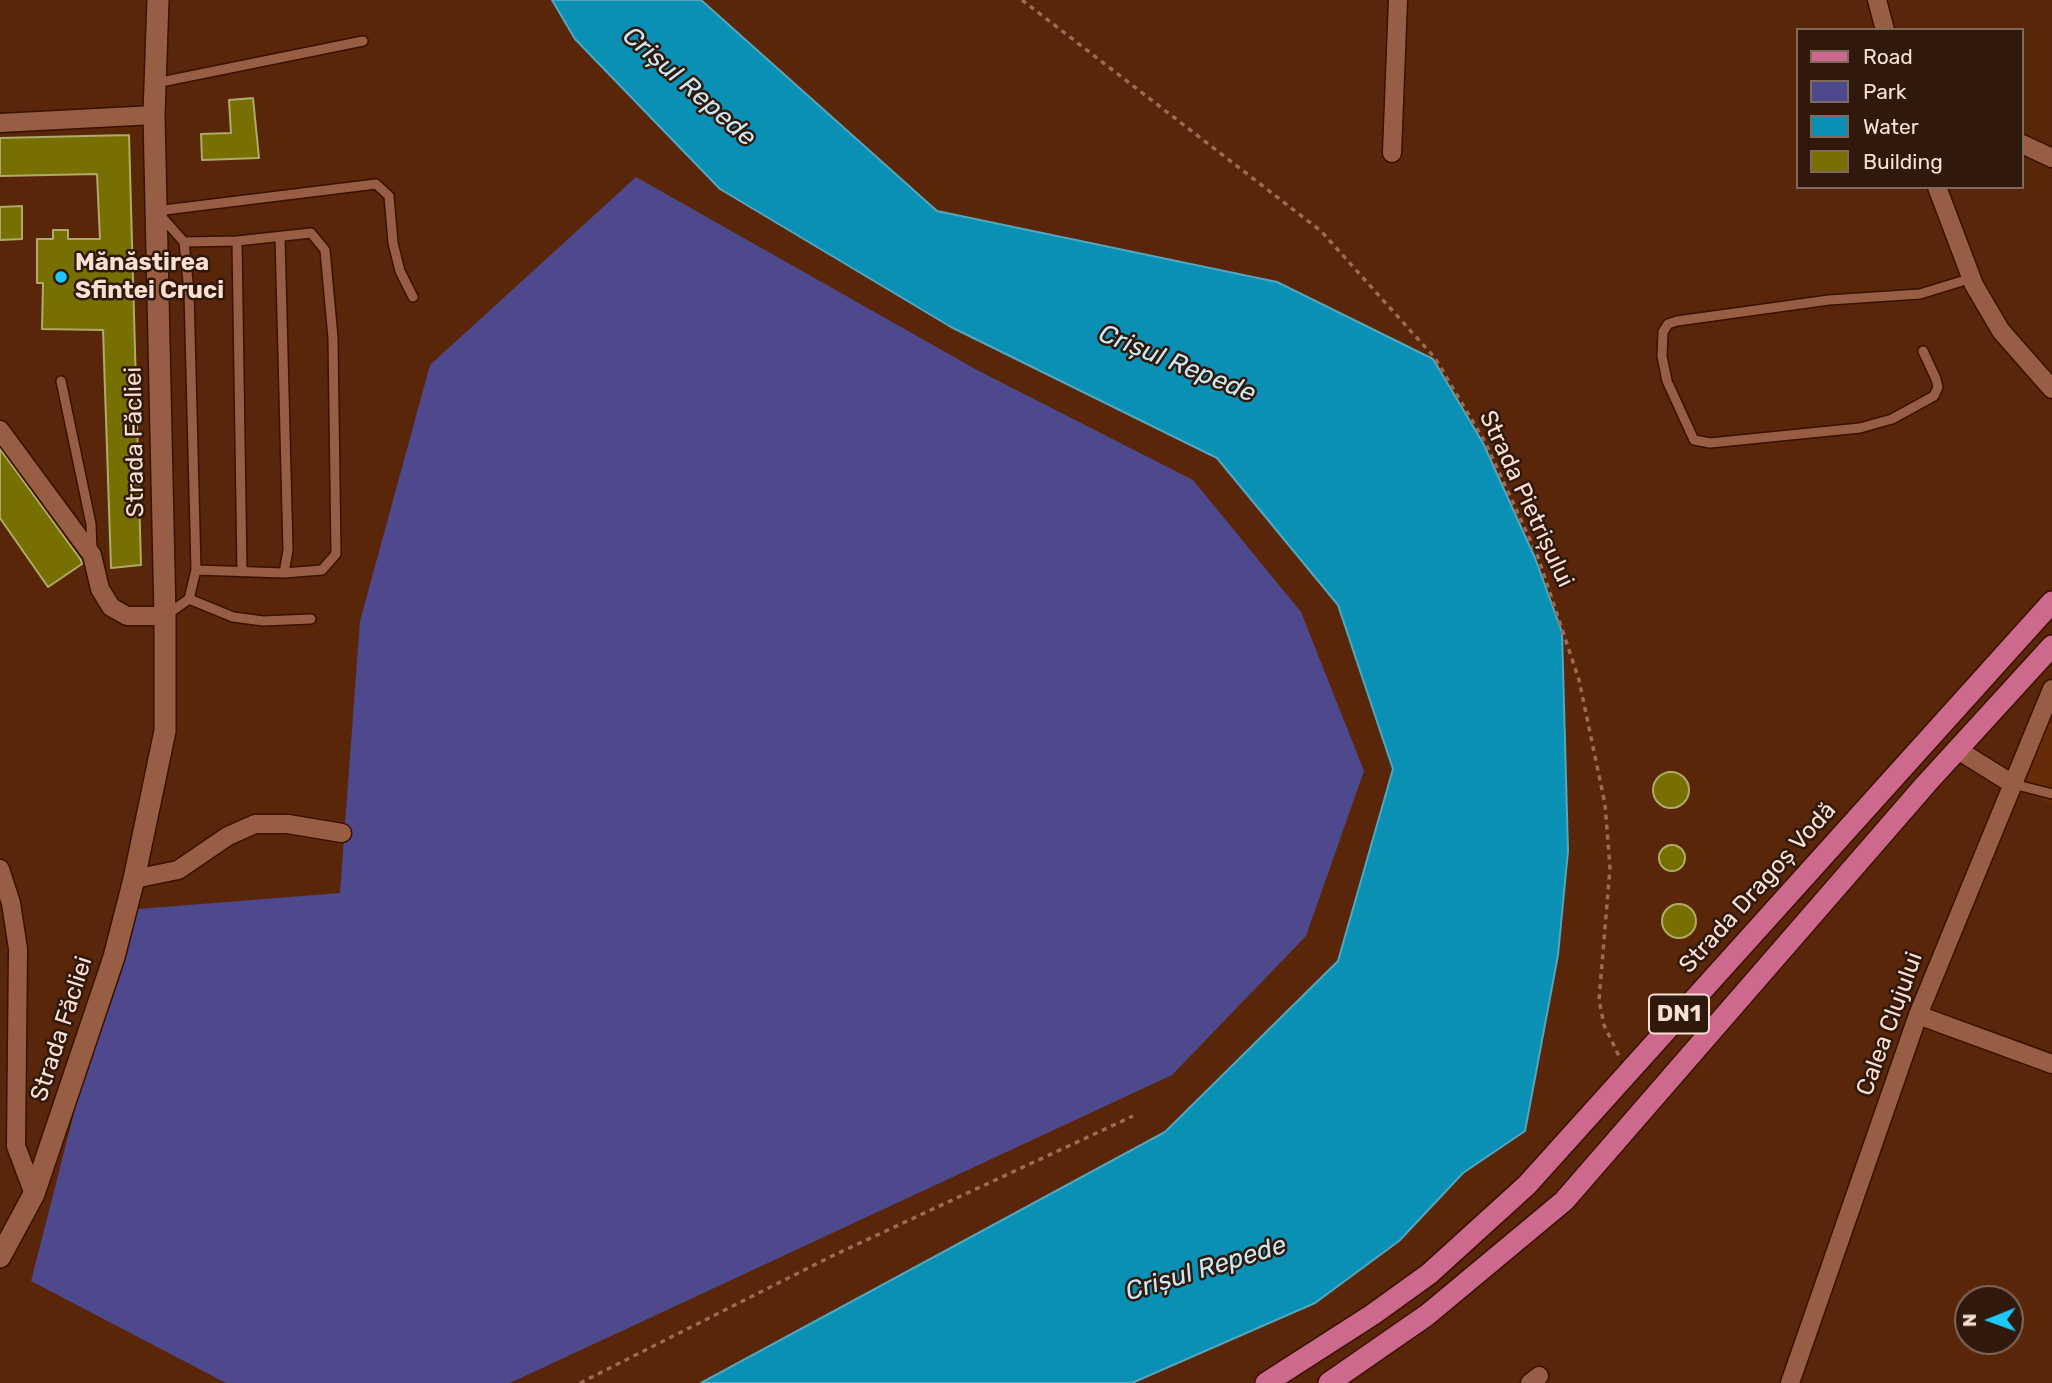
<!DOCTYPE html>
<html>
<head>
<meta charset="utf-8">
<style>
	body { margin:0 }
	#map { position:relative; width:2052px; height:1383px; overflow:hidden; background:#5a2609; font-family:Rubik,sans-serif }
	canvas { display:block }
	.legend { position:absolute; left:1796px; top:28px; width:228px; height:161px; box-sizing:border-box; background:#2f180c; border:2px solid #81685c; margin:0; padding:9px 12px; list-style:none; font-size:21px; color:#fbdfd3 }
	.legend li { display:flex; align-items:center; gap:14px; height:35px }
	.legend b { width:35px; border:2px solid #81685c }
	.north { position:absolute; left:1954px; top:1285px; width:70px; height:70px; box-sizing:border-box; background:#2f180c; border:2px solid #81685c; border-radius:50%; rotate:269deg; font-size:19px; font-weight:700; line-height:28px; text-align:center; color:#fbdfd3 }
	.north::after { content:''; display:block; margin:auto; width:24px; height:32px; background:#1dc9fc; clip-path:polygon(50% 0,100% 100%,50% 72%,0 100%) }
</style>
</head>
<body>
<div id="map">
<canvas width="2052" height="1383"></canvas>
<ul class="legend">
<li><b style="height:9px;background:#cc698c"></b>Road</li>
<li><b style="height:19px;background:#4e488d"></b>Park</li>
<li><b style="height:19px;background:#0a8fb5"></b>Water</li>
<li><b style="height:19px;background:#777001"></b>Building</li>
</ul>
<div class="north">N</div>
</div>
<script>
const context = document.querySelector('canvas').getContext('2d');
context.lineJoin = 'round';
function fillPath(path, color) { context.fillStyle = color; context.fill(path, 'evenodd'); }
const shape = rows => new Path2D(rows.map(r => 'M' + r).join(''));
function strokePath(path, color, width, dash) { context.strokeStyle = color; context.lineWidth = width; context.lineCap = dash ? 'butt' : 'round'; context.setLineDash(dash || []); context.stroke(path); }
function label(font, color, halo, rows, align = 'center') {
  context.font = font + ' Rubik,sans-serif'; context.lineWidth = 5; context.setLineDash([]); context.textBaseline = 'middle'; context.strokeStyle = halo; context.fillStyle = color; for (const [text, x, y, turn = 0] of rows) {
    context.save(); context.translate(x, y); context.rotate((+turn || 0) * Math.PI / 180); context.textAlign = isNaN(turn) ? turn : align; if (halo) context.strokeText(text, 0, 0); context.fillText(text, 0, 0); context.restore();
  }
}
const built = shape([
	[2052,713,2052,804,2017,789]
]);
const green = shape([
	[636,177,977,370,1193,480,1301,612,1364,771,1306,936,1172,1075,510,1383,226,1383,31,1281,126,910,340,893,360,621,430,365]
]);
const water = shape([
	[552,0,701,0,937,211,1277,282,1433,359,1483,443,1535,558,1562,632,1568,851,1558,955,1525,1131,1463,1173,1399,1241,1315,1303,1132,1383,701,1383,1165,1132,1338,961,1393,769,1338,605,1217,458,951,327,720,189,575,39,552,0]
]);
const building = shape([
	[253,98,259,158,202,160,201,134,231,133,229,100,253,98],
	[129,135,141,565,111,568,103,330,42,329,43,283,37,283,37,239,53,239,53,230,68,230,68,239,100,239,97,174,0,176,0,138,129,135],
	[22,206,22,239,0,240,0,207,22,206],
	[0,449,81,560,82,564,48,587,0,518,0,449],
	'1653 790a18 18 0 1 1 36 0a18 18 0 1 1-36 0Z',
	'1659 858a13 13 0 1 1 26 0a13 13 0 1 1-26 0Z',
	'1662 921a17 17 0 1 1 34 0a17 17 0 1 1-34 0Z'
]);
const path = shape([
	[1022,0,1321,231,1435,358,1485,442,1538,557,1579,680,1605,804,1610,868,1599,1000,1604,1025,1619,1056],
	[580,1383,832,1256,1133,1116]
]);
const lane = shape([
	[156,83,363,41],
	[156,211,376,184,389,196,393,243,400,271,413,297],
	[160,215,184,242,189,292,196,570,189,599,165,616],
	[280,237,288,550,284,573],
	[237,241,242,572],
	[184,242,237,241,311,233,325,250,333,338,336,554,322,570,284,573,196,570],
	[1923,351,1936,379,1938,387,1934,396,1892,419,1860,428,1710,443,1694,440,1667,381,1662,356,1663,332,1668,324,1677,321,1829,300,1920,294,1972,278],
	[61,381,91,524,92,551],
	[189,599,233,617,263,621,311,619],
	[2013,784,2052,794]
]);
const street = shape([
	[1877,0,1885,30],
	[0,123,154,115],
	[2022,144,2052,158],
	[1392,153,1398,0],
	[1937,187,1974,285,2001,331,2052,389],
	[0,430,92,555,100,589,111,607,127,616,165,616],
	[1958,750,2011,783],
	[0,869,11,903,18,949,16,1146,34,1194],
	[134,879,178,870,228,836,255,824,288,824,342,833],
	[1918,1015,2052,1064],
	[1530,1383,1539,1376],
	[1790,1383,1918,1015,2052,689]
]);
const secondary = shape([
	[0,1257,34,1194,114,957,134,879,165,731,165,616,154,115,158,0]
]);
const primary = shape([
	[1266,1383,1372,1315,1429,1274,1527,1185,2052,602],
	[1329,1383,1427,1315,1564,1201,1926,784,2052,646]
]);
const markers = [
	[61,277,7,"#1dc9fc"]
];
const shields = [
	[1679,1014,60]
];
const shieldNames = [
	["DN1",1679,1014]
];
const poiNames = [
	["Mănăstirea",75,263],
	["Sfintei Cruci",75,291]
];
const streetNames = [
	["Strada Făcliei",135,442,-91],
	["Strada Pietrișului",1526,499,65],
	["Strada Dragoș Vodă",1758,888,-48],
	["Calea Clujului",1890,1024,-70],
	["Strada Făcliei",62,1029,-72]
];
const waterNames = [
	["Crișul Repede",689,87,41],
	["Crișul Repede",1177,364,22],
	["Crișul Repede",1206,1269,-17]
];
fillPath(built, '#662b09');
fillPath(green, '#4e488d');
fillPath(water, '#0a8fb5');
strokePath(water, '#52a7be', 2);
fillPath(building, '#777001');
strokePath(building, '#aeaa69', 2);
strokePath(lane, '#381100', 12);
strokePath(street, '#381100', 21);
strokePath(secondary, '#381100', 24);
strokePath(primary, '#381100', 24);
strokePath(path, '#986d57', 3.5, [5, 5]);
strokePath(lane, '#985e43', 9);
strokePath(street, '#985e43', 18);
strokePath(secondary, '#985e43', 21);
strokePath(primary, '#cc698c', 21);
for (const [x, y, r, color] of markers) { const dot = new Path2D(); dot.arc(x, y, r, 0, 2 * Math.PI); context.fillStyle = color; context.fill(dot); strokePath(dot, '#2f180c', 2.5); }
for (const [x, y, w] of shields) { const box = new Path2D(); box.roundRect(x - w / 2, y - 19.5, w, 39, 5); context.fillStyle = '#2f180c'; context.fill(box); strokePath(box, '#fbdfd3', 2); }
label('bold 23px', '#fbdfd3', null, shieldNames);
label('bold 24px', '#fbdfd3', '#2f180c', poiNames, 'left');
label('24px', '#fbdfd3', '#2f180c', streetNames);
label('italic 26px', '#cce8f4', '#2f180c', waterNames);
</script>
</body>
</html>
